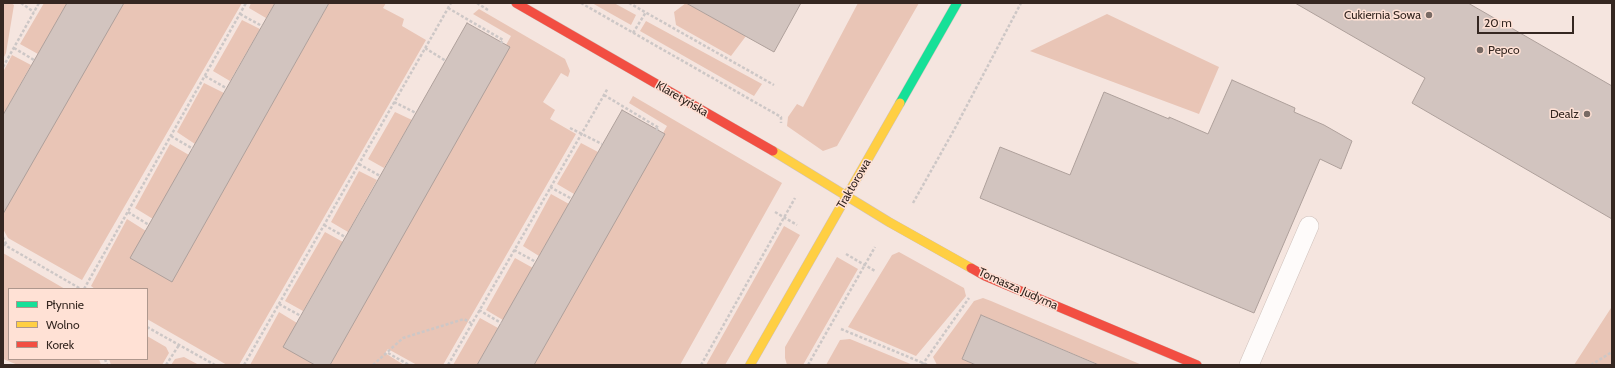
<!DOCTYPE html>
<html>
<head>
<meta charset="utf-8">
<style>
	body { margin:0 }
	#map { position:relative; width:1615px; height:368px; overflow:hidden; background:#f5e5df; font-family:Cabin,sans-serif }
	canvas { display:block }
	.frame { position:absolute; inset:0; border:4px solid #352721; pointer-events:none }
	.legend { position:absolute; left:8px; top:288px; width:140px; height:72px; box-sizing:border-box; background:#ffe1d5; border:1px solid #ae978d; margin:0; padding:5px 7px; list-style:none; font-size:12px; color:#352721 }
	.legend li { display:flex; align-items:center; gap:8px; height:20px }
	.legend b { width:20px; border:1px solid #ae978d }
	.scale { position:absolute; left:1477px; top:16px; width:97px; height:18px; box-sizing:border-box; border:2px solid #352721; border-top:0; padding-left:5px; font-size:12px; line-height:14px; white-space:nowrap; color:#352721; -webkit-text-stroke:3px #ffe1d5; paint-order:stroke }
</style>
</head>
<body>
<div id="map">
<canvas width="1615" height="368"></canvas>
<div class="frame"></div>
<ul class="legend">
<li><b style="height:5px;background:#16e098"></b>Płynnie</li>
<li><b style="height:5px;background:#ffcf43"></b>Wolno</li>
<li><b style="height:5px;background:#f24e42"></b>Korek</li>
</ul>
<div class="scale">20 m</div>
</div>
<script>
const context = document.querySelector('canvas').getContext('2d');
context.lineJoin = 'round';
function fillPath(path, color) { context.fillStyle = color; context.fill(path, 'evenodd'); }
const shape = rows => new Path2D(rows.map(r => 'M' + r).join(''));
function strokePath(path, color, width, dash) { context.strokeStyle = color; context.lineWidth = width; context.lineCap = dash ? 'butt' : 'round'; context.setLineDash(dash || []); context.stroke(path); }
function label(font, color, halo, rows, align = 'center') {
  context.font = font + ' Cabin,sans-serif'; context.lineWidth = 3; context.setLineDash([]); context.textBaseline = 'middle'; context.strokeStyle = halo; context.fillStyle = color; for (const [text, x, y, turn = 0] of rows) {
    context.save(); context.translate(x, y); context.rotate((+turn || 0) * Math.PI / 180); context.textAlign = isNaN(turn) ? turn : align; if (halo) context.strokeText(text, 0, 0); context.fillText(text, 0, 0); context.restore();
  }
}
const green = shape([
	[3,3,11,3,14,5,6,53,3,59],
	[44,3,67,4,38,54,20,44],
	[124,3,242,3,82,280,8,238,3,229,3,187],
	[251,3,275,3,266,18,249,8],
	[329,3,386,3,383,8,404,19,402,26,426,40,239,365,227,365,147,319,147,289,95,289,91,286,127,219,146,231,172,281],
	[592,3,614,3,636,15,631,25],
	[686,3,746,36,731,56,676,25,674,12],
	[858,3,919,3,837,146,823,151,787,126,788,117,797,104,803,107],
	[479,9,565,59,570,71,568,77,561,73,543,102,555,110,550,119,576,134,443,365,417,365,388,349,385,353,404,365,330,365,511,36,473,14],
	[1107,14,1219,67,1199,114,1030,51],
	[242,20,260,29,230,81,213,71],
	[646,21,762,84,754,96,640,31],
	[12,55,31,65,3,115,3,72],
	[204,83,224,93,195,144,177,132],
	[633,96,782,183,680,365,534,365,667,126,629,103],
	[395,112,412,120,384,168,368,159],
	[581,143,598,152,574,194,557,184],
	[170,144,189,155,153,219,135,208],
	[359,171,377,180,348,232,331,222],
	[551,194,569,204,539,256,523,246],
	[784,226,800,235,725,365,706,365],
	[325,232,343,242,303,311,285,301],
	[899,252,964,288,966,296,916,356,848,327,892,255],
	[3,253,65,289,9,289,9,359,99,359,101,365,18,365,3,359],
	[837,257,858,269,803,365,787,365,785,358,785,347],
	[515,258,533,268,503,320,486,310],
	[983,298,991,301,1142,365,1100,365,981,315,962,359,976,365,937,365,933,357,974,301],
	[1611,308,1612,365,1574,365],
	[279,312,297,323,315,365,250,365],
	[480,318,498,328,477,365,453,365],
	[147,336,166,347,169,353,162,365,111,365,109,359,147,359],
	[850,339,913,365,826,365,840,340],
	[184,357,199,365,171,365,175,359]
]);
const building = shape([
	[67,3,124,3,3,214,3,115,67,3],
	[275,3,329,3,172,282,130,258,275,3],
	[686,3,801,3,774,52,686,3],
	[1295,3,1468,3,1612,86,1612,219,1412,103,1425,78,1295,3],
	[467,23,510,47,330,365,315,365,283,347,467,23],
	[1232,80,1295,108,1294,112,1324,125,1352,141,1341,169,1320,159,1254,313,980,198,1000,147,1070,175,1104,92,1169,119,1169,117,1208,134,1232,80],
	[622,110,665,134,534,365,477,365,622,110],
	[981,315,1099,365,976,365,962,359,981,315]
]);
const path = shape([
	[21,3,34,12],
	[477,3,488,10],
	[581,3,781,117,781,123],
	[629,3,774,85],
	[448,8,503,40,501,43],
	[240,14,262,26],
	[633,33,646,12],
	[14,48,34,60],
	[425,48,446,61],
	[3,67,39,3],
	[205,76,226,88],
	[604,95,659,128,656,130],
	[394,102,416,113],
	[570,128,602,144],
	[171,136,193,149],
	[359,164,380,176],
	[550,187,572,199],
	[913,203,954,130,1021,3],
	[128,212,149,225],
	[775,212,797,225],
	[324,225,345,237],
	[3,237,7,246],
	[3,244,81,289],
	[514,250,536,262],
	[846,254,875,271],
	[84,289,246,3],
	[279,304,301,316],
	[479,310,501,323],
	[147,327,215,365],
	[841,329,928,365],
	[388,353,409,365],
	[105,359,107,365],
	[166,365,179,345],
	[244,365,451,3],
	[373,365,403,338,464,319,471,323],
	[448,365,608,88],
	[701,365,795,198],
	[808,365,875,247],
	[922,365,969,298],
	[1591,365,1612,352]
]);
const lane = shape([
	[1249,365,1309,226]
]);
const fast = shape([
	[900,103,957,3]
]);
const slow = shape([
	[773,151,889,222,971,268],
	[750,365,900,103]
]);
const jam = shape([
	[516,3,773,151],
	[971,268,985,276,1197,365]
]);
const markers = [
	[1429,15,4,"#786a64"],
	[1480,50,4,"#786a64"],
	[1587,114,4,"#786a64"]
];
const poiNames = [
	["Cukiernia Sowa",1421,15],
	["Pepco",1488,50,"left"],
	["Dealz",1579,114]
];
const streetNames = [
	["Klaretyńska",682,99,30],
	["Traktorowa",854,184,-60],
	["Tomasza Judyma",1018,289,24]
];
fillPath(green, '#e9c5b6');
fillPath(building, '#d2c4bf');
strokePath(building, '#aea09b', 1);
strokePath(lane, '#cfc1bb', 20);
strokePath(fast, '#cfc1bb', 10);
strokePath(slow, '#cfc1bb', 10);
strokePath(jam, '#cfc1bb', 10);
strokePath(path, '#cdc7c6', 2.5, [3, 2]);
strokePath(lane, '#fefbfa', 19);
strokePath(fast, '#16e098', 9);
strokePath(slow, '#ffcf43', 9);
strokePath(jam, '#f24e42', 9);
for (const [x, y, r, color] of markers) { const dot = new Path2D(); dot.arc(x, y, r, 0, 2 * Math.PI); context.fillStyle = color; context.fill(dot); strokePath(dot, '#ffe1d5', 1.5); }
label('12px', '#352721', '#ffe1d5', poiNames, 'right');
label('12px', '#352721', '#ffe1d5', streetNames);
</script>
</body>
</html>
